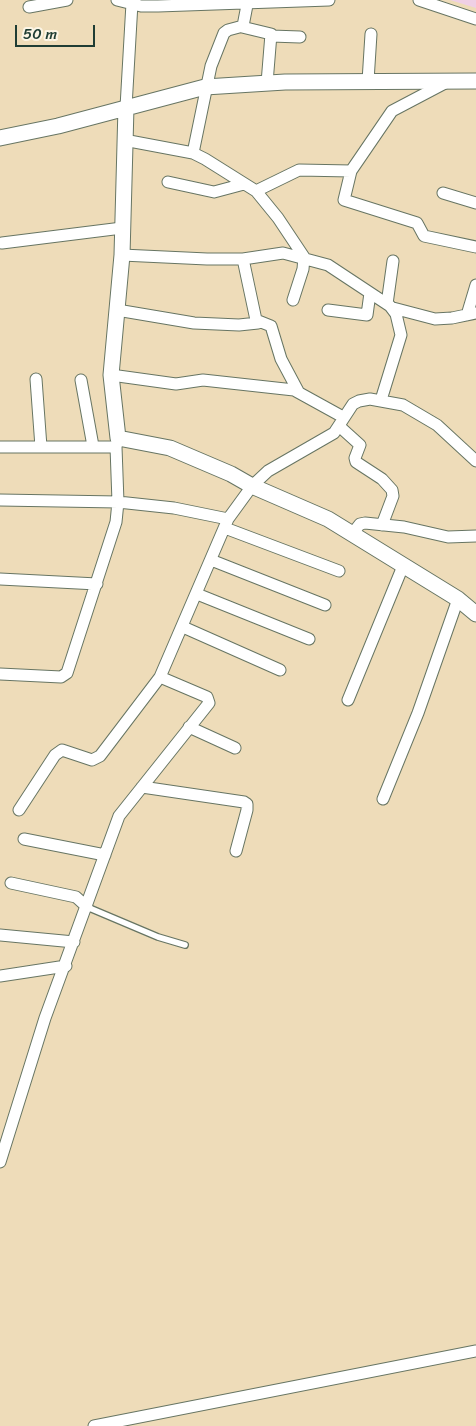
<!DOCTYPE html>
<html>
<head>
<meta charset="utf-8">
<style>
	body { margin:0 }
	#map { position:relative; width:476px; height:1426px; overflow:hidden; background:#eedcb9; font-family:Sriracha,sans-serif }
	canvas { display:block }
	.scale { position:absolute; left:15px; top:25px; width:80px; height:22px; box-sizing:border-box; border:2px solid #1f3d34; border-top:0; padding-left:6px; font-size:15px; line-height:18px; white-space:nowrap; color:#1f3d34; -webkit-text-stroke:4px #fcf5e5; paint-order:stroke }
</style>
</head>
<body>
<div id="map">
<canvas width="476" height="1426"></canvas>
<div class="scale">50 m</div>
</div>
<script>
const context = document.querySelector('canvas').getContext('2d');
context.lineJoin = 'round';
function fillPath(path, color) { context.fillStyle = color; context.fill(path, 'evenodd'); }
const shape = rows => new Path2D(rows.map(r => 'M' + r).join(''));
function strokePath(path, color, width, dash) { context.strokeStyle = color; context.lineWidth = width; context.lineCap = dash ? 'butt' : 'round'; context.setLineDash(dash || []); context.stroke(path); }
const built = shape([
	[450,0,476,0,476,8]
]);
const lane = shape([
	[87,907,158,937,185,945]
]);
const street = shape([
	[117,0,141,6,158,6,329,0],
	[419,0,476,19],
	[29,7,67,0],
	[242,27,271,34,267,83],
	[271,36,300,37],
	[368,81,371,34],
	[126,107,132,3],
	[124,140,193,153,205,159,256,191,278,218,304,257,303,269,293,300],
	[193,153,211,66,224,33,228,30,243,26,248,0],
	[351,171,344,200,417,223,424,236,476,247],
	[168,182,214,192,244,184],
	[256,191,299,170,351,171,392,111,449,81],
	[443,193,476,203],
	[2,243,122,228],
	[122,255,207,259,243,259,283,253,328,265,390,306,396,314,401,335,381,400],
	[243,259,256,320,271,326,281,359,298,391],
	[387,304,393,261],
	[393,308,435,319,452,318,476,313],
	[117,310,194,323,239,325,258,323],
	[328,310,367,315,370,293],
	[467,315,476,285],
	[111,375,176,384,203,380,294,390,343,417],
	[36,379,41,447],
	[81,380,93,446],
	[339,426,360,445,355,458,356,462,382,479,392,490,393,496,382,525],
	[0,447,116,447],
	[0,500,118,502,174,508,228,519],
	[225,528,339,571],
	[353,533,360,524,365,523,404,527,448,537,476,536],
	[211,560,325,605],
	[0,579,97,584],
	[197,594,309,639],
	[183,627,280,670],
	[0,674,61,677,67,673,116,522,118,502,116,447,118,438],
	[348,700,403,566],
	[189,727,235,748],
	[142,787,244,802,247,804,247,810,236,851],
	[383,799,418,713,458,599],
	[19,810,55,755,62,750,92,760,100,756,160,677,228,519,252,486,268,471,334,433,353,404,359,401,370,399,403,405,437,425,476,461],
	[24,839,105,855],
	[11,883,76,897,87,907],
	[0,935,74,942],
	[0,976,66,966],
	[0,1162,45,1018,119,816,209,703,207,697,160,677],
	[94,1426,476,1351]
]);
const secondary = shape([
	[126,107,122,255,111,375,118,438,170,448,231,474,252,486,328,519,458,599,476,614],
	[0,138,58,126,205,87,285,82,476,81]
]);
fillPath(built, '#efd0e5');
strokePath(lane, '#677563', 8);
strokePath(street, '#677563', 13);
strokePath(secondary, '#677563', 17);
strokePath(lane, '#fff', 5.5);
strokePath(street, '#fff', 11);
strokePath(secondary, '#fff', 15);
</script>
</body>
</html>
